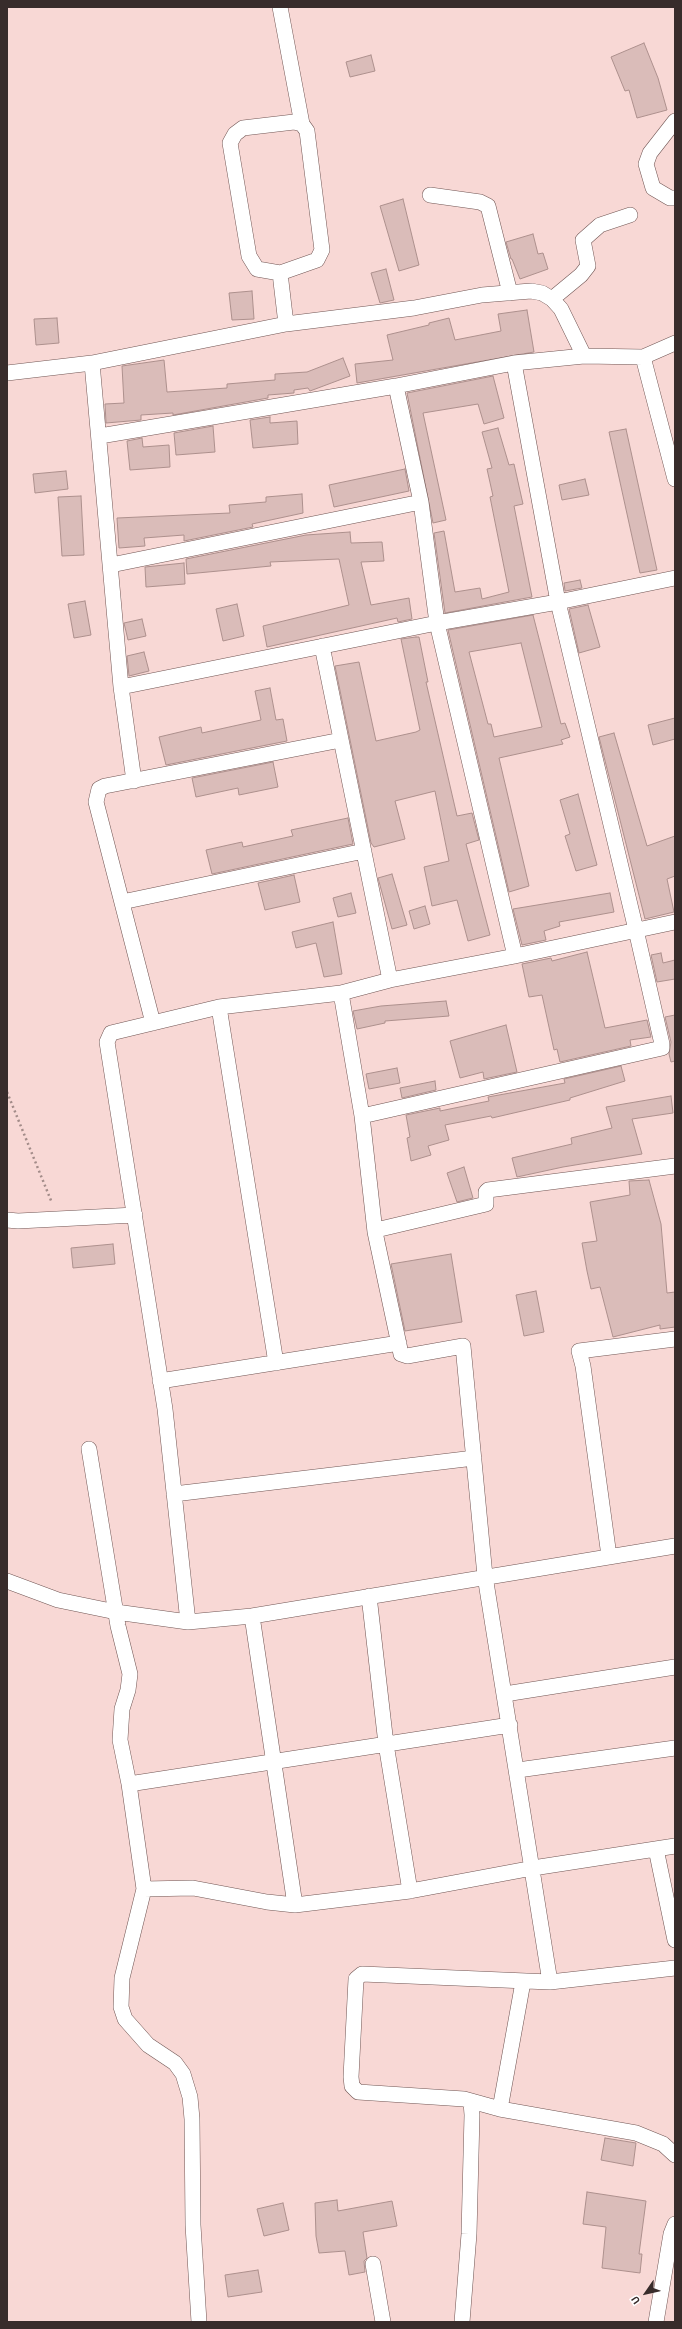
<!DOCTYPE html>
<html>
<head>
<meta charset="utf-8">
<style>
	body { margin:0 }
	#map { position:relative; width:682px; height:2329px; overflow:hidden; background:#f8d8d5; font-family:"Alegreya Sans",sans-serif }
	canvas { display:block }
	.frame { position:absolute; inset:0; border:8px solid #382c2b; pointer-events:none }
	.north { position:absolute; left:626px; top:2273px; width:40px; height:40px; -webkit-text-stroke:3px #fff; paint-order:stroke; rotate:236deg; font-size:11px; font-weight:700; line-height:16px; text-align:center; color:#382c2b }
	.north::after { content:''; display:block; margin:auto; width:14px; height:18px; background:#382c2b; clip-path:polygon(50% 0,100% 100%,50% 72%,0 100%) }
</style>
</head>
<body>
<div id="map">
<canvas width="682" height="2329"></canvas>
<div class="frame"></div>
<div class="north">U</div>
</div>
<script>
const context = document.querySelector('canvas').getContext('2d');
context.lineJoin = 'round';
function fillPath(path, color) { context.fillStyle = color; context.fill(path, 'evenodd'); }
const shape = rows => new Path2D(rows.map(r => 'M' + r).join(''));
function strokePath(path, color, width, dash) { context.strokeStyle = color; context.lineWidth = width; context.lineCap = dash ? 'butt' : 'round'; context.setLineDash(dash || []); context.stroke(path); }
const building = shape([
	[644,43,658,78,667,110,637,118,629,90,625,91,611,57,644,43],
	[371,55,375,71,350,77,346,62,371,55],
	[403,199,419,265,399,271,380,206,403,199],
	[533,234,538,254,543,253,548,269,520,279,512,259,511,259,506,242,533,234],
	[386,269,394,300,380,303,371,273,386,269],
	[252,291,254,319,232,320,229,293,252,291],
	[527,310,534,352,357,383,355,364,393,360,387,335,429,325,429,323,449,318,455,340,501,331,498,314,527,310],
	[57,318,59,343,36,345,34,319,57,318],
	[343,358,350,376,310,391,308,388,294,390,294,393,268,395,268,398,173,415,173,413,141,415,141,420,106,423,105,404,124,403,122,366,164,360,167,392,227,388,227,384,275,380,275,374,307,372,343,358],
	[493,376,504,418,484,424,478,404,423,413,446,520,433,523,407,393,493,376],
	[270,417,270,423,297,421,298,444,253,448,250,420,270,417],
	[213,426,215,452,176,455,174,433,213,426],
	[498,428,509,465,514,464,523,504,514,506,532,597,445,613,434,533,444,531,455,592,480,588,482,599,509,592,490,497,493,496,487,469,492,468,482,432,498,428],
	[626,429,657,570,640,573,609,432,626,429],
	[142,438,143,447,169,445,170,467,130,470,127,441,142,438],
	[405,469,409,491,334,507,329,485,405,469],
	[66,471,68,489,35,493,33,474,66,471],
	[585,479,589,495,562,500,559,485,585,479],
	[302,494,303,513,252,524,253,527,184,541,184,535,144,538,145,546,119,548,117,518,230,513,229,505,266,502,266,497,302,494],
	[81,496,84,555,62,556,58,497,81,496],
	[350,532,351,543,382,542,384,561,361,562,371,605,409,598,412,619,398,622,397,618,267,647,263,626,349,605,339,559,270,562,271,566,187,574,186,559,306,535,350,532],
	[184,563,185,584,146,587,145,567,184,563],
	[580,580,582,588,565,591,564,583,580,580],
	[85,601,91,635,74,638,68,604,85,601],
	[237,604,244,636,223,641,216,609,237,604],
	[588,605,600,647,579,653,569,609,588,605],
	[533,615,561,724,565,723,570,737,561,740,563,744,499,758,529,886,509,892,448,630,533,615],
	[521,643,542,727,494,737,491,724,488,724,469,652,521,643],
	[142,619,146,636,128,640,124,623,142,619],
	[416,637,419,637,428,682,426,682,457,816,472,813,479,840,466,844,490,935,468,941,457,900,432,906,424,867,449,861,435,791,395,801,405,839,374,847,371,843,335,666,359,662,376,741,416,732,420,730,401,639,416,637],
	[144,652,149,671,129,676,127,656,144,652],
	[270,688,276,720,283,719,287,741,166,765,159,737,201,727,202,733,261,720,255,691,270,688],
	[675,718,675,739,653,745,648,725,675,718],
	[614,733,647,846,675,836,675,876,667,879,674,912,645,919,599,737,614,733],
	[273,762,278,787,239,795,238,788,196,797,192,778,273,762],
	[578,794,597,865,576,871,565,836,570,834,560,800,578,794],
	[348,818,353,844,212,874,206,850,242,842,243,847,293,836,291,830,348,818],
	[392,874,407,925,392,929,378,878,392,874],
	[294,875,300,902,265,910,258,883,294,875],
	[351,893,356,913,338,917,333,898,351,893],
	[610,893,614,912,559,922,560,926,544,931,546,940,522,945,513,909,610,893],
	[425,906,430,924,414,929,409,911,425,906],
	[333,922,342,974,324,977,316,943,296,948,292,932,333,922],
	[587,952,605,1028,647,1020,651,1037,630,1040,631,1046,560,1062,557,1049,554,1050,542,995,529,997,522,964,551,958,552,961,587,952],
	[661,953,663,963,675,960,675,979,657,982,651,955,661,953],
	[446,1001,449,1016,385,1021,385,1023,357,1029,353,1011,381,1006,446,1001],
	[675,1015,675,1061,671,1062,669,1054,671,1042,665,1017,675,1015],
	[506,1025,517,1072,484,1079,483,1072,460,1078,450,1041,506,1025],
	[621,1066,625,1081,570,1098,570,1100,492,1118,491,1116,445,1125,449,1140,428,1146,431,1155,411,1161,407,1138,410,1137,406,1115,440,1108,440,1111,489,1101,488,1097,565,1083,564,1079,621,1066],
	[397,1068,400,1083,369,1089,366,1074,397,1068],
	[435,1081,436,1090,402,1098,400,1088,435,1081],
	[671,1096,673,1113,632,1119,642,1154,563,1167,517,1177,512,1158,572,1144,571,1138,612,1128,606,1107,671,1096],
	[464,1167,473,1198,457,1202,447,1173,464,1167],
	[649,1180,661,1224,667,1293,675,1292,675,1327,660,1329,660,1325,613,1337,600,1287,591,1289,587,1271,582,1243,597,1241,590,1202,630,1195,629,1181,649,1180],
	[113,1244,115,1264,73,1268,71,1248,113,1244],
	[451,1254,462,1322,405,1331,391,1264,451,1254],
	[536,1291,544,1332,524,1336,516,1295,536,1291],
	[605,2138,636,2143,633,2166,601,2160,605,2138],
	[587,2192,646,2201,639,2254,642,2254,640,2273,602,2268,606,2227,583,2224,587,2192],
	[337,2200,338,2211,392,2201,397,2226,363,2232,367,2258,364,2261,365,2272,349,2275,345,2251,319,2253,316,2236,315,2203,337,2200],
	[283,2203,289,2230,264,2236,257,2209,283,2203],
	[258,2270,262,2292,228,2297,225,2275,258,2270]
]);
const path = shape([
	[7,1092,52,1203]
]);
const street = shape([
	[280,7,302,124],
	[675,121,650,153,646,164,653,188,670,198,675,198],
	[430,195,480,202,488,206,510,293],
	[280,273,317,260,322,250,307,131,302,124,294,122,243,128,235,134,230,143,249,256,257,269,280,273,286,324],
	[552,299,581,275,588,266,583,240,600,225,630,215],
	[675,343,643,357,675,479],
	[92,363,286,324,414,308,482,295,531,291,542,293,552,299,561,309,584,356],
	[514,363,584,356,643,357],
	[7,373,92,363,121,687,134,781],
	[396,386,421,502,437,623,515,956],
	[100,436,396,386,514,363,558,602,636,930,662,1044,662,1048,362,1116],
	[111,565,421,502],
	[322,646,390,980],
	[121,687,437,623,558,602,675,578],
	[122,902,364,851],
	[341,993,362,1116,375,1232,401,1354,407,1356,463,1346,485,1576,550,1982],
	[219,1007,276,1363],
	[153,1023,96,802,99,789,105,786,341,740],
	[7,1220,18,1221,135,1215],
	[376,1230,486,1204,486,1192,488,1190,675,1166],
	[160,1381,399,1343],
	[89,1449,118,1626,130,1674,128,1690,122,1709,120,1740,129,1784,144,1889,193,1888,267,1902,295,1905,410,1891,533,1868,675,1846],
	[174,1494,474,1458],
	[609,1556,583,1366,579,1351,675,1339],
	[7,1581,58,1600,116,1612,188,1622,252,1616,675,1546],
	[369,1596,386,1744,410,1891],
	[252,1616,295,1905],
	[188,1622,165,1409,107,1042,111,1033,219,1007,341,993,390,980,515,956,675,922],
	[505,1694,675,1667],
	[518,1770,675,1748],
	[129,1784,510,1725],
	[656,1849,675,1940],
	[144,1889,122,1978,121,2007,125,2019,148,2045,175,2063,183,2074,190,2097,192,2119,193,2225,199,2322],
	[675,1968,550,1982,362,1974,356,1979,351,2077,352,2086,358,2092,464,2099,500,2109,636,2133,663,2144,675,2155],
	[500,2109,523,1982],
	[373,2264,383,2322],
	[462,2322,469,2234,472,2115,471,2102],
	[656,2322,671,2234,675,2224]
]);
fillPath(building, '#dabcb9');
strokePath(building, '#ad908d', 1);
strokePath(street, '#715654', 16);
strokePath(path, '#a38c89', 2.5, [2, 3]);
strokePath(street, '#fff', 15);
</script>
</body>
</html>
